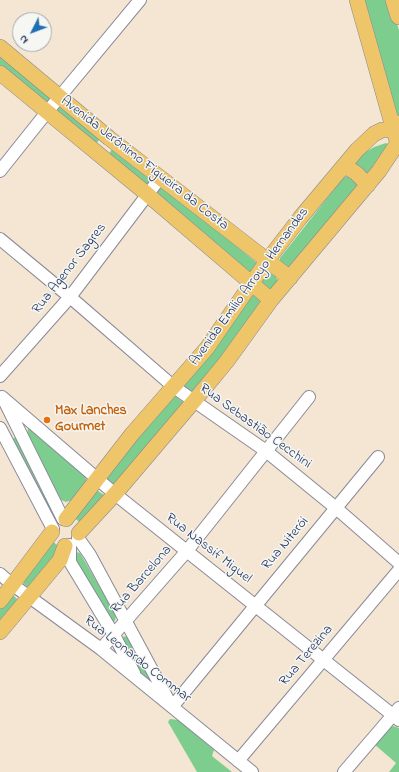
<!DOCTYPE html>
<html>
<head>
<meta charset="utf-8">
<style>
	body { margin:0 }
	#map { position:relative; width:399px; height:772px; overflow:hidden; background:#f4e6d3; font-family:"Indie Flower",sans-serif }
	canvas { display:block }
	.north { position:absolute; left:12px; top:12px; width:40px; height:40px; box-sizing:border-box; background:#f6f6f2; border:1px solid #9ea6b7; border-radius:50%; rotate:228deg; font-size:11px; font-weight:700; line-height:16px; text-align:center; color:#1b2f5e }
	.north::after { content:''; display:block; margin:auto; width:14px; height:18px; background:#1f6fb2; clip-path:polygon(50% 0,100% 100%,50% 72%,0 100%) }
</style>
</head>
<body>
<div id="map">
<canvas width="399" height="772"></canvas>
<div class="north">N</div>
</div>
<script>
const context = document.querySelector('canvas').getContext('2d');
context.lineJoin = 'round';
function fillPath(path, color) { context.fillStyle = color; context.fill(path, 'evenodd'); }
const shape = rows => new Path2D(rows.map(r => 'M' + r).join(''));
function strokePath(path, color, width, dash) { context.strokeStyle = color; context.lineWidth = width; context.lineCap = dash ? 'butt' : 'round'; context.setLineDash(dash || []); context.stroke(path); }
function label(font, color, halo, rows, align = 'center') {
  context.font = font + ' "Indie Flower",sans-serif'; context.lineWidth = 3; context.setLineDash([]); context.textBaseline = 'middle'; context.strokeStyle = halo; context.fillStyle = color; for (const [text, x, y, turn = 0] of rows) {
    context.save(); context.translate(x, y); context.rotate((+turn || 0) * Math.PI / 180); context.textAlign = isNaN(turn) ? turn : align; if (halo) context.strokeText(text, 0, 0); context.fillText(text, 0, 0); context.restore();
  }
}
const green = shape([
	[362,0,389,0,399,30,399,117,395,113],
	[0,50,53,100,49,105,0,69],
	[58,105,100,134,99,140,96,144,54,110],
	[386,143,389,145,368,177,354,164,364,153,374,147],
	[112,149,154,177,150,187,109,154],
	[347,176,351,177,358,185,293,268,286,268,280,262,280,258,343,178],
	[165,188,257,263,259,267,248,274,155,194,159,189],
	[268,273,275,275,278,281,272,291,262,287,261,279,265,274],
	[255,295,262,300,197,391,191,392,185,387,184,383,249,296],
	[175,396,183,402,183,407,113,485,107,480,106,475,170,397],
	[32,427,84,474,86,479,86,483,72,500,66,502,61,500,27,435,28,428],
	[16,437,56,512,52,515,12,439],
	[94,491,98,491,104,495,80,523,73,516],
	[52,541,61,548,29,588,24,584,23,579],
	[76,552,80,553,116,615,115,621,112,622,74,560,74,554],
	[10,596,14,596,18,600,0,626,0,608],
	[128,636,152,681,149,680,138,670,121,640,122,637],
	[170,719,178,720,183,724,214,750,212,756,232,772,197,772,168,722],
	[393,726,399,728,399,772,389,772,396,763,374,744,389,728]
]);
const minor = shape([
	[0,171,47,112,140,0],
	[0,239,70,297,174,387,266,451,336,508,399,563],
	[0,376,70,297,160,178],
	[2,397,115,494,399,720],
	[5,402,63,519],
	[0,428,53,529],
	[78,538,90,555,172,707,378,457],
	[70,545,70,562,114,635,134,673],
	[0,574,13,585,101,649,252,772],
	[101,649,186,552,309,397],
	[238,761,399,570],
	[344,772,399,708]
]);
const major = shape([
	[357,0,396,138],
	[0,47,109,138,290,278],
	[0,73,147,194,271,300],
	[342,168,348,168,356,173,368,185],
	[66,519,132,434,207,348,267,261,300,218,357,150,374,134,382,130,393,129,399,123],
	[79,533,115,494,194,401,227,361,271,300,379,171,399,141],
	[0,601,52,532],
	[0,632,60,560,65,546]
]);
const highway = shape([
	[394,0,399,16]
]);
const markers = [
	[47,420,4,"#e8710a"]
];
const streetNames = [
	["Avenida Jerônimo Figueira da Costa",144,164,38],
	["Rua Agenor Sagres",70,269,-52],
	["Avenida Emílio Arroyo Hernandes",250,287,-54],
	["Rua Sebastião Cecchini",255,427,36],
	["Rua Niterói",286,544,-50],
	["Rua Nassif Miguel",208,549,38],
	["Rua Barcelona",142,580,-49],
	["Rua Terezina",307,656,-50],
	["Rua Leonardo Commar",137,660,38]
];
const foodNames = [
	["Max Lanches",55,412],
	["Gourmet",55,428]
];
fillPath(green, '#7dcd8e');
strokePath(minor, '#888a98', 14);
strokePath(major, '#888a98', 16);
strokePath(highway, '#888a98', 18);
strokePath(minor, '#fff', 12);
strokePath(major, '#eec569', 15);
strokePath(highway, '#eec569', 17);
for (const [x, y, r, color] of markers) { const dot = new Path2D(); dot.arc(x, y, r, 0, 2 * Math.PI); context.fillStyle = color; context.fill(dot); strokePath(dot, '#f6f6f2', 1.5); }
label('14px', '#1b2f5e', '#f6f6f2', streetNames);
label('bold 14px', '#c56008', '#f6f6f2', foodNames, 'left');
</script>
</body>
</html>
